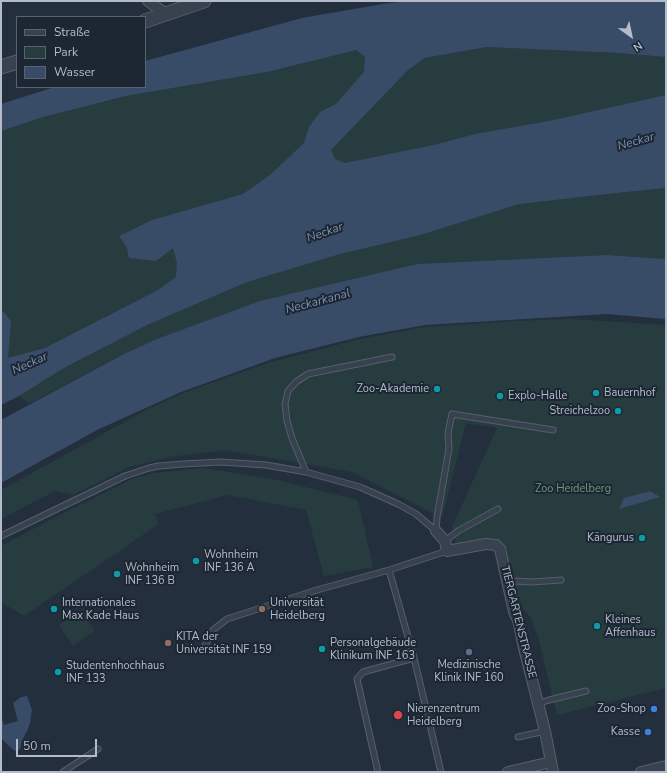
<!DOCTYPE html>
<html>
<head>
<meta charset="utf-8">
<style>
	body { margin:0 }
	#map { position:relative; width:667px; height:773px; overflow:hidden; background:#242f3e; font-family:"Nunito Sans",sans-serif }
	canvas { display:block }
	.frame { position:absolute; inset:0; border:2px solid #b4bcc9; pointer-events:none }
	.legend { position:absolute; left:16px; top:16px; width:130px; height:72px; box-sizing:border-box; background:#1d2633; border:1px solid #59626f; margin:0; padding:5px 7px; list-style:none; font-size:12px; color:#b4bcc9 }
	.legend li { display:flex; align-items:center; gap:8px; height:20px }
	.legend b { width:20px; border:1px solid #59626f }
	.north { position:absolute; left:611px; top:16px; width:40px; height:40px; -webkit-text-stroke:3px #1d2633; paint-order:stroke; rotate:147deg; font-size:11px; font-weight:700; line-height:16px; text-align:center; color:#b4bcc9 }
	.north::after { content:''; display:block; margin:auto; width:14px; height:18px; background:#b4bcc9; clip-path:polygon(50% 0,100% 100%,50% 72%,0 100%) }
	.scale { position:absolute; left:16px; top:739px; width:81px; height:18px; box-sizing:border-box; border:2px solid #b4bcc9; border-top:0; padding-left:5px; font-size:12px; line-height:14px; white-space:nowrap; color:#b4bcc9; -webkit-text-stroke:3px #1d2633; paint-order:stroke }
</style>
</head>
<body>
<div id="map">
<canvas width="667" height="773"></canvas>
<div class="frame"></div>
<ul class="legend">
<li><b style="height:5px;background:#38414e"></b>Straße</li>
<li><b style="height:11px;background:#263c3f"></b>Park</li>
<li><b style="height:11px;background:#394c67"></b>Wasser</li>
</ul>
<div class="north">N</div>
<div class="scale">50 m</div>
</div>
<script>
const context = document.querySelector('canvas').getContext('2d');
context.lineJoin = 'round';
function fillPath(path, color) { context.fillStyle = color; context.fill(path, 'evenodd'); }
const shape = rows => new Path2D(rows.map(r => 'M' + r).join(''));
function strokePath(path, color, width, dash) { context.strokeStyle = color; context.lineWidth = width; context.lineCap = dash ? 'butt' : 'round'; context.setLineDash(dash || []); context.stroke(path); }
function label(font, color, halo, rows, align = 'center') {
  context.font = font + ' "Nunito Sans",sans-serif'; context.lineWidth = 4; context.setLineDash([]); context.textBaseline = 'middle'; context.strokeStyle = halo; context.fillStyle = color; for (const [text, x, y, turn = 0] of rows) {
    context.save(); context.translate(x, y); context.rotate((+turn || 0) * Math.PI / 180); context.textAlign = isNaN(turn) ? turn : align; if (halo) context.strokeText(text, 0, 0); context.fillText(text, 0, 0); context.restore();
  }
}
const green = shape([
	[487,47,618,53,666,57,666,259,607,255,417,264,122,355,29,404,19,396,64,368,118,340,54,370,1,404,1,131,43,117,126,96,267,72,299,64,311,55,337,54,356,50,424,58],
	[571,319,666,325,666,688,557,715,538,637,530,616,516,602,502,550,486,544,456,543,452,527,497,428,466,423,442,518,352,472,225,450,170,457,129,467,73,495,55,491,1,519,1,490,148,409,181,394,267,363,360,339,425,327,515,321],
	[203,468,273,479,358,500,373,567,324,576,306,510,228,495,155,514,159,524,24,616,1,602,1,546,50,520,132,479,154,473],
	[81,611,95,631,73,646,59,625]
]);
const water = shape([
	[412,1,666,1,666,57,618,53,487,47,424,58,407,71,331,150,335,159,345,163,434,145,475,134,549,121,666,95,666,188,625,192,519,204,420,235,340,254,247,282,147,325,64,368,19,396,1,405,1,309,11,321,8,358,45,348,158,290,176,277,177,263,173,248,156,261,129,258,127,248,119,236,152,220,243,194,270,175,304,143,309,127,320,112,336,104,364,72,365,57,356,50,267,72,126,96,43,117,1,131,1,104,55,87,145,87,145,61,302,18,389,3],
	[607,255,666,259,666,319,607,314,425,325,359,337,275,358,181,392,97,430,1,483,1,420,122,355,157,339,260,301,417,264],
	[650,491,660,497,619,509,624,498],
	[27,696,32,710,30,723,27,731,21,742,21,747,19,750,15,751,10,747,1,738,1,715,4,725,18,721,13,703,21,697]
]);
const service = shape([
	[306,472,292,438,287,421,285,404,288,391,296,382,308,374,392,357],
	[436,531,437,517,449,449,448,433,452,414,553,430],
	[1,536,125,476,149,468,159,466,183,464,221,462,266,465,306,472,360,487,398,504,416,514,436,531],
	[445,541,458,531,498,509],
	[389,570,414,658],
	[507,582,516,581,531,582,561,580],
	[205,646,213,630,227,619,317,590,389,570,447,551],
	[537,704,549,700,586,691],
	[518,737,545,731],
	[63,772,98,749],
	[378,772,357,679,363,672,414,658,441,772]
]);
const minor = shape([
	[148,1,166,14],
	[436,531,445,541,447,551,486,544,496,545,500,549,514,612,518,620,524,648,545,731,553,772],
	[508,772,551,762],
	[641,772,666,766]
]);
const tertiary = shape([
	[145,21,204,1],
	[1,67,17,62]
]);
const markers = [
	[437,389,4,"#0f9aa8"],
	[596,393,4,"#0f9aa8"],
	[500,396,4,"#0f9aa8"],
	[618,411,4,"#0f9aa8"],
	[642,538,4,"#0f9aa8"],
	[196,561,4,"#0f9aa8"],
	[117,574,4,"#0f9aa8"],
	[54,609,4,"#0f9aa8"],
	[262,609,4,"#8d6e63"],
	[597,626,4,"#0f9aa8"],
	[168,643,4,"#8d6e63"],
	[322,649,4,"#0f9aa8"],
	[469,652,4,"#5c6f8a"],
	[58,672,4,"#0f9aa8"],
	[654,709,4,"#3f7fe0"],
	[398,715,5,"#e0444e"],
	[648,732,4,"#3f7fe0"]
];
const poiNames = [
	["Zoo-Akademie",429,389,"right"],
	["Bauernhof",604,393],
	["Explo-Halle",508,396],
	["Streichelzoo",610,411,"right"],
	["Kängurus",634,538,"right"],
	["Wohnheim",204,555],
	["INF 136 A",204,568],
	["Wohnheim",125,568],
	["INF 136 B",125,581],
	["Internationales",62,603],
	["Max Kade Haus",62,616],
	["Universität",270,603],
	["Heidelberg",270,616],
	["Kleines",605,620],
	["Affenhaus",605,633],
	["KITA der",176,637],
	["Universität INF 159",176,650],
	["Personalgebäude",330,643],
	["Klinikum INF 163",330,656],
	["Medizinische",469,665,"center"],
	["Klinik INF 160",469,678,"center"],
	["Studentenhochhaus",66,666],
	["INF 133",66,679],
	["Nierenzentrum",407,709],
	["Heidelberg",407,722],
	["Zoo-Shop",646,709,"right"],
	["Kasse",640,732,"right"]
];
const parkNames = [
	["Zoo Heidelberg",573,489]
];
const streetNames = [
	["TIERGARTENSTRASSE",518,622,76]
];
const waterNames = [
	["Neckar",636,142,-16],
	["Neckar",325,233,-19],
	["Neckarkanal",318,302,-15],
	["Neckar",30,364,-24]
];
fillPath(green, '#263c3f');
fillPath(water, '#394c67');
strokePath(service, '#565f6c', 7);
strokePath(minor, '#565f6c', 12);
strokePath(tertiary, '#565f6c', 15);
strokePath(service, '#38414e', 5);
strokePath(minor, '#38414e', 10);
strokePath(tertiary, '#38414e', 13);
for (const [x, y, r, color] of markers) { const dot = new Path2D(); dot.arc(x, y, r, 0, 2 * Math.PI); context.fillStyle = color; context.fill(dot); strokePath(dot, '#1d2633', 1.5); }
label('11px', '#b4bcc9', '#1d2633', poiNames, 'left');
label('11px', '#6b9a76', '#1d2633', parkNames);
label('11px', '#b4bcc9', '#1d2633', streetNames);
label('italic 12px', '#7c92b1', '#1d2633', waterNames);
</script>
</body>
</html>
